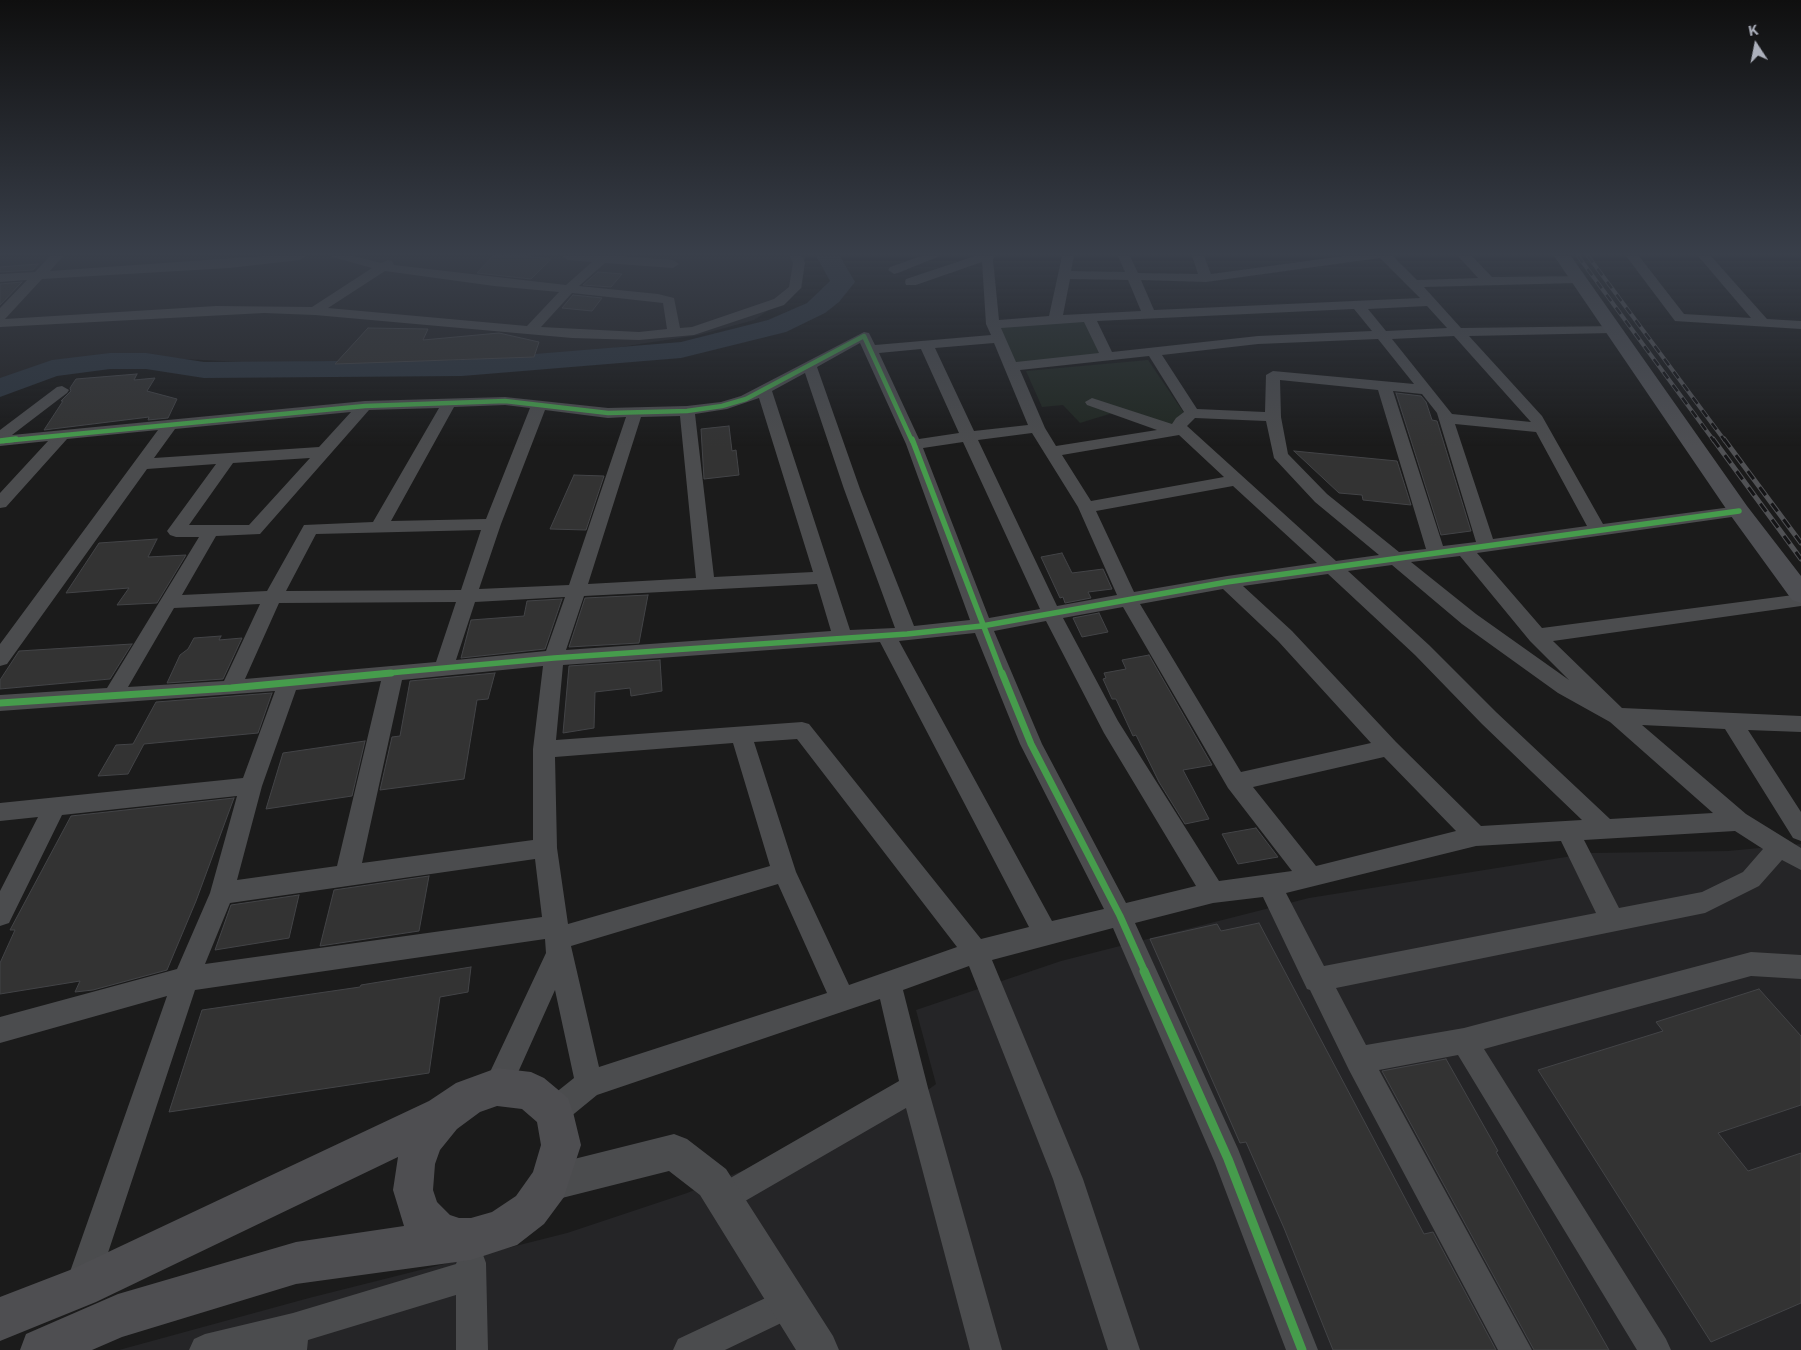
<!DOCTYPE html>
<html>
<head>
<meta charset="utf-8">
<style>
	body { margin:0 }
	#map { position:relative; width:1801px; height:1350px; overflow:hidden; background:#1b1b1b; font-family:"IBM Plex Sans",sans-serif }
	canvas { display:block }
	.north { position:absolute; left:1731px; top:20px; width:50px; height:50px; -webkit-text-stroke:4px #151517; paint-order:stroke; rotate:349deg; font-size:14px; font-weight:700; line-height:20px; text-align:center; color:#acb0bc }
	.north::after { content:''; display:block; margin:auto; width:18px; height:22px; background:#acb0bc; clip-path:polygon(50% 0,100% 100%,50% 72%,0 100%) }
</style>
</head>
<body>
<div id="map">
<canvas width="1801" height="1350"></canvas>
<div class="north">K</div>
</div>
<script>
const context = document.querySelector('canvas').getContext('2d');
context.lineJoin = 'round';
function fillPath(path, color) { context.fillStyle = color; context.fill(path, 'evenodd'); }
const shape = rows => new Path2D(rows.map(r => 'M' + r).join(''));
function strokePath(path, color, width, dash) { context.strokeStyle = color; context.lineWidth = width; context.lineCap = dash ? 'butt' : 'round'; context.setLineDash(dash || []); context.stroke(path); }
const built = shape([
	[0,257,805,257,802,288,754,320,699,335,568,355,260,363,106,355,33,368,0,381],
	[1801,844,1801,1350,119,1350,309,1298,567,1233,687,1193,909,1104,936,1084,916,1010,1061,961,1309,898,1591,853,1728,851]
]);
const green = shape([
	[1089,318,1108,358,1010,367,993,324],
	[1148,360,1186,416,1177,431,1119,411,1080,423,1063,405,1042,407,1026,371]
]);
const river = shape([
	[816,256,840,256,855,282,839,302,825,313,786,332,681,358,462,376,204,378,146,369,110,369,57,376,0,397,0,378,52,360,110,353,146,353,204,362,462,360,681,342,768,320,807,303,830,281,816,256]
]);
const building = shape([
	[493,256,526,256,551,259,531,279,477,273,493,256],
	[38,264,33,270,0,272,0,267,38,264],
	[598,272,622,274,611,287,583,285,598,272],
	[22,282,21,283,0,305,0,284,22,282],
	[573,295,602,298,592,311,562,308,573,295],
	[368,328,428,329,423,340,499,333,539,342,534,357,335,364,368,328],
	[137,374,134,380,155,378,147,391,177,399,168,418,148,420,149,417,44,430,63,401,61,401,71,391,70,388,76,379,137,374],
	[1396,393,1421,396,1426,402,1432,420,1437,421,1471,531,1441,535,1396,393],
	[729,426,732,451,736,450,739,475,704,479,701,429,729,426],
	[1294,451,1397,461,1411,505,1363,500,1362,495,1339,493,1294,451],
	[574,475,604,476,586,530,550,529,574,475],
	[157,539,148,557,186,555,157,603,117,605,129,588,66,593,99,543,157,539],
	[1062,553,1072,573,1103,569,1112,589,1088,592,1091,598,1065,603,1063,597,1060,598,1041,557,1062,553],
	[648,595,639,643,569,647,585,598,648,595],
	[562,599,545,649,461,658,471,620,524,616,527,601,562,599],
	[1099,613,1108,632,1082,637,1073,618,1099,613],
	[221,636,219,640,242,638,223,679,167,683,180,655,188,649,194,638,221,636],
	[132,644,110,679,0,689,0,680,19,651,132,644],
	[1149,655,1212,765,1183,770,1209,819,1185,824,1159,782,1136,735,1133,736,1116,699,1112,699,1103,679,1106,678,1104,673,1126,669,1122,660,1149,655],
	[660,660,662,691,631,696,630,688,595,692,594,728,563,733,569,666,660,660],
	[495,673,488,699,477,700,464,779,380,790,392,737,400,736,410,681,495,673],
	[272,693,258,733,144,744,128,774,98,776,116,745,133,744,156,702,272,693],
	[365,741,352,796,266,809,283,753,365,741],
	[234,798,196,901,167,970,93,990,75,992,80,981,0,994,0,963,15,930,10,930,71,816,234,798],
	[1256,828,1278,857,1238,864,1222,834,1256,828],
	[429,876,419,931,320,946,334,890,429,876],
	[299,895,289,938,215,950,231,905,299,895],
	[1259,923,1424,1234,1433,1232,1496,1350,1333,1350,1284,1228,1246,1142,1240,1143,1150,939,1217,924,1221,931,1259,923],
	[471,967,468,992,440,997,429,1073,169,1112,202,1010,360,987,361,985,471,967],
	[1759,989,1801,1036,1801,1105,1718,1133,1748,1171,1801,1153,1801,1303,1711,1342,1538,1070,1663,1031,1656,1022,1759,989],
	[1446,1059,1498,1151,1496,1152,1609,1350,1534,1350,1382,1071,1446,1059]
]);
const minor = shape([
	[50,256,63,256,50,271,263,256,306,256,300,260,229,268,42,279,5,319,216,306,312,307,372,268,329,256,353,256,381,263,388,260,392,261,394,265,566,285,592,262,568,260,562,256,623,256,673,260,679,264,673,268,605,263,579,286,658,294,674,298,680,328,692,327,774,299,789,287,793,263,790,256,802,256,805,263,801,288,784,305,694,335,639,340,572,338,315,315,264,313,0,327,0,308,27,280,0,282,0,274,35,272,50,256],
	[385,271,494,286,559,292,527,326,328,308,385,271],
	[572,293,663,303,667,329,639,332,541,327,572,293],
	[921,256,940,256,898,273,894,274,888,270,890,267,921,256],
	[975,256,995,256,993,259,999,320,1049,316,1062,256,1074,256,1071,271,1125,272,1118,256,1130,256,1138,273,1198,274,1192,256,1204,256,1211,274,1343,256,1393,256,1417,280,1478,278,1458,256,1472,256,1492,277,1583,276,1584,279,1583,282,1578,283,1424,287,1461,328,1617,326,1619,329,1612,333,1469,336,1542,416,1603,524,1739,506,1745,507,1747,511,1745,515,1739,516,1477,553,1542,628,1801,594,1801,606,1553,641,1622,708,1801,716,1801,732,1748,730,1801,812,1801,841,1793,838,1725,729,1642,725,1746,814,1801,848,1801,870,1782,860,1759,886,1705,913,1336,988,1366,1045,1464,1028,1751,952,1801,955,1801,979,1751,976,1484,1049,1666,1339,1671,1350,1637,1350,1458,1055,1379,1070,1532,1350,1498,1350,1349,1070,1310,990,1307,989,1263,897,1213,903,1135,923,1238,1149,1318,1350,1286,1350,1215,1163,1113,928,992,960,1083,1179,1140,1350,1108,1350,1053,1179,969,966,903,990,928,1088,1002,1350,970,1350,906,1108,733,1208,723,1213,713,1208,708,1198,713,1188,899,1081,880,999,597,1095,564,1122,554,1126,544,1122,540,1112,544,1102,574,1078,555,990,507,1097,497,1101,487,1097,483,1087,546,953,545,939,195,990,97,1286,92,1297,81,1302,70,1297,65,1286,167,996,0,1043,0,1017,177,969,210,893,237,796,62,815,9,923,0,926,0,891,38,817,0,821,0,803,243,778,275,691,0,711,0,695,107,688,199,537,176,537,170,535,167,531,216,464,147,469,7,664,0,666,0,644,158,430,67,439,6,507,0,508,0,493,48,441,0,446,0,430,57,387,62,386,69,390,67,393,12,435,365,401,505,397,608,408,687,406,721,402,741,396,864,332,869,333,875,345,991,335,986,324,982,262,916,285,906,285,905,282,906,279,975,256],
	[1380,258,1420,298,1154,310,1141,280,1206,282,1380,258],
	[1070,279,1128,280,1141,311,1063,315,1070,279],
	[1427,306,1447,328,1386,331,1368,309,1427,306],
	[1354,309,1372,331,1258,336,1112,352,1097,321,1354,309],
	[1084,322,1099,353,1016,362,1001,328,1084,322],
	[1454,336,1530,421,1531,422,1452,414,1392,339,1454,336],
	[1378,339,1414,384,1273,371,1266,375,1265,412,1197,409,1162,355,1258,344,1378,339],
	[860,343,906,444,970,620,914,626,860,489,817,367,860,343],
	[994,343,1028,425,974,431,935,348,994,343],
	[921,349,959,433,919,439,879,353,921,349],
	[1149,356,1184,412,1176,418,1172,424,1092,398,1085,402,1087,405,1157,430,1056,446,1045,428,1020,370,1149,356],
	[805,373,844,489,895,628,850,630,772,391,805,373],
	[1280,380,1378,390,1426,549,1399,552,1327,494,1288,454,1281,417,1280,380],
	[1393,391,1422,394,1437,413,1476,542,1443,546,1393,391],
	[759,398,813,572,714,577,695,414,727,409,759,398],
	[505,405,530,408,486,519,391,521,454,407,505,405],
	[439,408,373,522,304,525,267,591,182,595,216,536,260,534,369,410,439,408],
	[545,410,608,418,626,417,569,585,479,589,501,524,545,410],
	[351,412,319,447,154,458,175,429,351,412],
	[680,416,696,578,588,584,641,417,680,416],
	[1195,418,1266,421,1274,458,1315,502,1379,555,1336,561,1187,426,1195,418],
	[1455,424,1536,432,1587,526,1493,539,1455,424],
	[1032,433,1078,507,1117,595,1057,606,978,440,1032,433],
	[1179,435,1224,477,1091,501,1062,455,1179,435],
	[963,442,1040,609,989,618,923,448,963,442],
	[310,458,249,525,189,525,233,463,310,458],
	[1233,486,1317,563,1227,576,1134,592,1096,511,1233,486],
	[481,530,461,590,286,591,316,534,481,530],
	[1460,556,1530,641,1569,680,1476,614,1411,562,1460,556],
	[1392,565,1462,624,1558,693,1610,722,1713,813,1610,819,1496,712,1429,645,1348,571,1392,565],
	[1328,574,1415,655,1482,724,1582,820,1481,826,1396,742,1292,631,1243,586,1328,574],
	[817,584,831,631,566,650,584,596,817,584],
	[1223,589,1278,641,1371,743,1241,772,1140,604,1223,589],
	[565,597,546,651,456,660,475,602,565,597],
	[456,602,436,662,245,679,279,603,456,602],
	[260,604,224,681,128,687,174,608,260,604],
	[1123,607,1228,788,1292,871,1219,881,1118,721,1063,618,1123,607],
	[1046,621,1104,733,1196,886,1126,903,1042,744,994,631,1046,621],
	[975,633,1020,744,1104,909,1052,921,899,641,975,633],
	[880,642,1029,927,981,939,809,724,802,722,556,740,563,665,880,642],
	[543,666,533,749,533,840,362,863,402,680,543,666],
	[381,681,337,866,237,880,262,786,296,690,381,681],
	[797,739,957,947,849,985,796,872,754,742,797,739],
	[733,743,770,866,568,924,557,848,555,757,733,743],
	[1384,757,1456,831,1316,866,1253,787,1384,757],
	[1735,831,1763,849,1743,872,1702,892,1619,908,1584,840,1735,831],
	[1561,841,1596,913,1324,966,1286,893,1476,846,1561,841],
	[535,859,542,917,205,964,230,903,535,859],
	[778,884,827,993,599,1067,571,946,778,884],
	[1626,256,1639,256,1684,314,1751,318,1698,256,1711,256,1767,319,1801,321,1801,329,1675,321,1626,256],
	[471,1248,482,1252,486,1263,488,1350,456,1350,456,1295,308,1340,307,1350,189,1350,194,1339,205,1334,293,1313,456,1264,460,1252,471,1248],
	[789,1287,800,1292,805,1303,800,1314,725,1350,673,1350,678,1339,789,1287]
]);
const tertiary = shape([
	[674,1134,687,1139,726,1169,833,1336,839,1350,796,1350,700,1195,669,1171,550,1201,537,1196,532,1183,537,1170,550,1165,674,1134]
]);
const secondary = shape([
	[1554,256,1571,256,1747,506,1801,576,1801,603,1792,600,1731,516,1554,256]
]);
const primary = shape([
	[497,1068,531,1072,544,1078,568,1098,573,1112,581,1145,564,1197,544,1224,517,1245,471,1260,296,1284,122,1337,92,1350,20,1350,26,1334,118,1294,296,1242,404,1226,393,1190,398,1157,96,1302,0,1341,0,1297,70,1270,429,1101,456,1083,497,1068],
	[497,1106,522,1109,537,1122,541,1145,533,1172,516,1196,492,1212,471,1218,459,1218,450,1215,437,1202,433,1190,435,1164,440,1150,457,1129,480,1112,497,1106]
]);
const railFar1 = shape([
	[1578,256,1714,441],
	[1588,256,1725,441]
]);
const rail = shape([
	[1713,439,1801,559],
	[1724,439,1801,543]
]);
const cyclewayFar3 = shape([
	[3,441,365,406,505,401,608,413,687,411,722,406,746,399,864,336,912,441]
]);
const cyclewayFar2 = shape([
	[912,439,1002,674],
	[0,441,16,439],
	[378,674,554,658,907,634,982,626,1227,582,1739,511]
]);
const cyclewayFar1 = shape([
	[1002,673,1031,744,1120,916,1145,972],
	[0,703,231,688,391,673]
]);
const cycleway = shape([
	[1144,971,1228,1159,1302,1350]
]);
fillPath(built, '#252527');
fillPath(green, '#212822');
fillPath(river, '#2d353e');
fillPath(building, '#333');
strokePath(building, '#434447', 1);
fillPath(minor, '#4b4c4e');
fillPath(tertiary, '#4b4c4e');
fillPath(secondary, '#4e4f53');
fillPath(primary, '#4e4e51');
strokePath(railFar1, '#505154', 4);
strokePath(rail, '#505154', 5);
strokePath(railFar1, '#151517', 2.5, [8]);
strokePath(rail, '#151517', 3, [10]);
strokePath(cyclewayFar3, '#469c4c', 4.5);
strokePath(cyclewayFar2, '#469c4c', 5.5);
strokePath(cyclewayFar1, '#469c4c', 7);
strokePath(cycleway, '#469c4c', 9);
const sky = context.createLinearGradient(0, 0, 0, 446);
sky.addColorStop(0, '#0f0f0f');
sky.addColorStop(0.57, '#393f4a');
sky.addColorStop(1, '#393f4a00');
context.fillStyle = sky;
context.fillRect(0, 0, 1801, 446);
</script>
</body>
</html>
